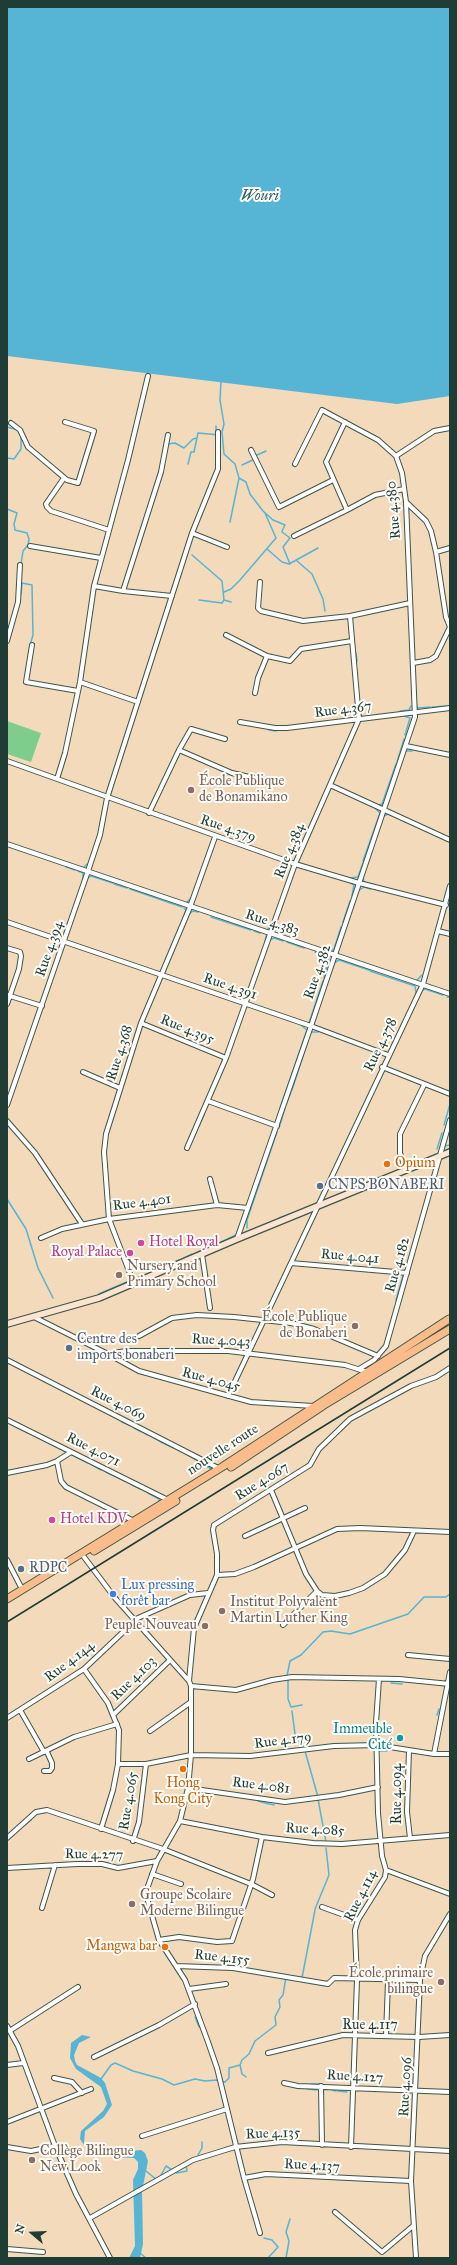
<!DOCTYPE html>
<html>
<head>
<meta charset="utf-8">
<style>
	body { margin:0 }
	#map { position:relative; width:457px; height:2265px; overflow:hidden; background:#f2dabb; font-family:"IM FELL Great Primer",serif }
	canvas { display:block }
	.frame { position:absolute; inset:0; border:8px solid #1f3d34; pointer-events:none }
	.north { position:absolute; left:12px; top:2213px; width:40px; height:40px; -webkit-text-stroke:3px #fdfcf7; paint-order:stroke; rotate:289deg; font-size:11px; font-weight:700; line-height:16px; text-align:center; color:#1f3d34 }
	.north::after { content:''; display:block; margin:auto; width:14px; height:18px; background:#1f3d34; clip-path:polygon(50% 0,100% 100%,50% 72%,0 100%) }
</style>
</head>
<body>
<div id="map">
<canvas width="457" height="2265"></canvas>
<div class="frame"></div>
<div class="north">N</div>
</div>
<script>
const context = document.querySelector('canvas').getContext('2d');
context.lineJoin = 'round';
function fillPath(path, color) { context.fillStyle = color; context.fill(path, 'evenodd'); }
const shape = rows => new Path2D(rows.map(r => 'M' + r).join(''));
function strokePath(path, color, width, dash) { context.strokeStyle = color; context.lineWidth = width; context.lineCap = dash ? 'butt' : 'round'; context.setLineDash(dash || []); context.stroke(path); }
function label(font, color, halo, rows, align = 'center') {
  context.font = font + ' "IM FELL Great Primer",serif'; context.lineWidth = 4; context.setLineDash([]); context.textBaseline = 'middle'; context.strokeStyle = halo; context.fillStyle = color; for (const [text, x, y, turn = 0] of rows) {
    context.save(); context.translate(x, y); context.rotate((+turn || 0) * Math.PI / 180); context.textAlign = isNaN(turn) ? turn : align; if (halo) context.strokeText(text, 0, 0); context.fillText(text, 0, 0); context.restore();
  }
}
const green = shape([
	[7,721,41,733,31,762,7,754]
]);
const water = shape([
	[7,7,450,7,450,396,397,404,7,356],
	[82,2035,91,2037,79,2043,74,2055,75,2061,77,2065,101,2078,105,2083,112,2105,104,2117,85,2131,84,2143,96,2151,112,2154,127,2154,131,2151,141,2150,145,2153,148,2161,142,2191,143,2244,140,2258,129,2258,135,2246,133,2180,138,2169,138,2162,134,2158,111,2157,88,2151,80,2139,81,2131,103,2111,107,2104,101,2087,76,2069,70,2058,71,2043]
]);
const stream = shape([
	[221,381,220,400,224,424,222,432,224,454,235,464,239,478,230,522],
	[7,427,18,430],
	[168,444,175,443,184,448,193,439,197,438],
	[216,455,216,426],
	[255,456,266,451],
	[7,458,14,459,21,449,21,435],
	[188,464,191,452,194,452,198,433,220,435],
	[242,465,255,459],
	[239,478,246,482,250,494,263,511,273,520,285,525,282,531],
	[7,509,17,513,14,524,15,530,27,533,29,539,28,545,23,551,21,564],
	[282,532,290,538,283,547,290,564],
	[267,549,282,562,289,564,318,548],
	[192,555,222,581,224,600],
	[297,561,312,574,323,599,325,611],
	[22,583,32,585,33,635,30,645],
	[224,592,231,589,240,580,276,538,265,513],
	[21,594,22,584],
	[199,600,222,603,224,600],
	[224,600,231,602],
	[356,653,357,661],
	[416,705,418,708,430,707],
	[432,707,450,706],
	[400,711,409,710,411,706],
	[438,711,450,710],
	[404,716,410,718,405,735],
	[269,730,276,731],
	[406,751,412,751],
	[397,762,404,739],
	[378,805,382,804,396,764],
	[388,814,393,816],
	[384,816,388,814],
	[363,861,380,813,375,808],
	[66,867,75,870],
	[84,867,87,864],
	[78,871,83,873,83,879],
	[363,877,364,882,373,884],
	[88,878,91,876,113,883],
	[350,878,358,877,363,863],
	[349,882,354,885,352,896],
	[114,884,127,888],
	[130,889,182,907],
	[358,891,364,887,371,889],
	[186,903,191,898],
	[189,914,193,911,198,912],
	[184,916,186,910,184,908],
	[211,917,251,930],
	[343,922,350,901],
	[275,926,275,934],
	[267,930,270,926],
	[254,931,260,933],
	[270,940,274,938,283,941],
	[265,942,266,936],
	[287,942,304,948],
	[315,952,329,957,324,978],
	[330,952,334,949,341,927],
	[334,963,339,960,369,970],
	[370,971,415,986,416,993],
	[416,981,422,975],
	[421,991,425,989,443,995],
	[447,997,450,997],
	[309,1023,323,981],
	[311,1032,318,1032],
	[292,1090,306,1047],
	[286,1105,291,1092],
	[280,1108,307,1030,302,1026],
	[278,1116,280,1110],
	[444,1125,450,1104],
	[199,1126,204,1115],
	[279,1128,285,1108],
	[193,1139,196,1133],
	[444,1146,450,1145],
	[437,1149,442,1133],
	[7,1199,26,1229,38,1268,53,1298],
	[279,1218,293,1213],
	[247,1228,247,1220,277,1132],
	[217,1244,236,1235,237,1232],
	[202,1250,208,1248],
	[194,1254,200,1251],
	[186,1257,192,1254],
	[182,1259,186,1257],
	[165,1266,179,1260],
	[99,1294,129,1281],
	[396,1300,403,1276],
	[122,1422,129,1425],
	[9,1423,28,1433],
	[134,1428,142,1432],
	[144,1433,148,1435],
	[32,1434,66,1452],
	[151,1436,163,1443],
	[165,1444,179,1450],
	[71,1454,88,1463],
	[188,1455,213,1470],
	[91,1464,101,1470],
	[106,1472,125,1481],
	[132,1485,141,1489],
	[148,1493,159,1499,159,1502],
	[287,1676,290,1661,301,1655,323,1632,331,1631,350,1634,408,1614,424,1597,446,1597,450,1594],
	[288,1678,288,1699,291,1707,302,1705],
	[391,1683,402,1684],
	[292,1711,295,1734,299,1744,303,1747],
	[437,1715,439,1709],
	[377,1743,391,1745],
	[305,1751,318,1797],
	[379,1751,387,1751],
	[318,1799,326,1842],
	[258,1801,269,1804],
	[270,1804,274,1805],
	[26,1824,31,1820],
	[315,1909,329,1875,326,1848],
	[302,1978,315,1910],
	[195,2017,199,2027],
	[246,2077,242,2074,240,2065,242,2060,249,2054,255,2041,276,2025,275,2017,280,2007,279,2000,283,1995,286,1977],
	[101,2079,111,2065,115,2063,133,2071,162,2079,174,2085,195,2079,205,2081,217,2080,225,2082,229,2078,229,2068,240,2065],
	[311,2084,321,2084],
	[307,2089,317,2090],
	[332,2090,336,2091],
	[338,2091,347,2092],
	[225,2148,234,2145],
	[198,2155,202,2148,202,2142],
	[192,2159,203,2155],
	[146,2171,157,2180],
	[177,2173,187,2171,186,2164],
	[160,2177,166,2166,177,2173],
	[257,2178,261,2177],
	[264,2238,272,2240,278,2247,268,2258],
	[140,2253,146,2258],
	[286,2258,289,2241,286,2232,290,2219]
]);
const minor = shape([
	[345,422,326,462,347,510,375,495,404,489],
	[11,423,20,430,28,447,67,480,78,483,94,431,65,422],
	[251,450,279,507,333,480],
	[396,456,434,431,450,428],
	[64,478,46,504,47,507,51,511,109,530],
	[406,502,426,521,431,531,436,552,446,617,450,627],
	[192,533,227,547],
	[294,536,347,510],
	[30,546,101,558],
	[436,552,450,548],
	[260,582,258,608,261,611,303,621,350,616],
	[94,586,123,591,172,596],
	[123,591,161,472,168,435],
	[226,635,267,656,290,661,301,649,352,641],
	[7,641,18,602,20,565],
	[32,645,26,682,78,691],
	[413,663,430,660,436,656,450,627],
	[80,682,138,702],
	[255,693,258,678,267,656],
	[240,722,275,728,287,728,450,708],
	[406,746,450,755],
	[179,750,191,729,225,739],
	[7,761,295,864,359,883,446,905],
	[57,779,65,753,80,682,94,586,128,460,148,376],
	[330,785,450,840],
	[149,813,179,750,232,773,267,781],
	[7,844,450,994],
	[7,922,311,1026,388,1055],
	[438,931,450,934],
	[7,948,20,952,21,956,19,969,7,1004],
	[7,995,42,1006],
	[141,1023,226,1058],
	[382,1067,450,1094],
	[83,1072,120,1088],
	[208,1101,277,1126],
	[7,1105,88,871,100,835,107,798,192,533,218,469,218,432],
	[7,1121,35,1153,82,1224],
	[187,1148,226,1058,295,864,359,719,350,616,410,603],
	[406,1170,400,1153,400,1134,424,1085],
	[210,1179,217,1205],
	[41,1238,62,1229,109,1219,217,1205,248,1208],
	[237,1239,311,1026,415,717,406,502,402,473,396,456,378,440,322,410,295,464],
	[202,1254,210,1308],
	[291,1263,407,1273],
	[134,1284,109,1219,104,1152,106,1134,141,1023,190,907,215,837],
	[34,1317,108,1354,126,1351,228,1351,345,1365,367,1372],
	[139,1336,172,1318,197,1315,234,1317,291,1323,314,1329,378,1356],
	[108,1354,139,1371,251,1402,313,1406],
	[7,1360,220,1469],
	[359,1369,374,1360,386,1346,450,1120],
	[228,1396,423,984,450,886],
	[7,1420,168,1500],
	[57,1461,61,1481,66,1487,134,1521],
	[7,1473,47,1465,57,1461,71,1452],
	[271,1490,306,1574,317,1591,322,1595,335,1596,349,1593,363,1588,385,1574,405,1550,414,1531],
	[245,1536,305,1508],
	[84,1557,115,1598,189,1681,191,1686,191,1755,188,1788,180,1821,157,1861,148,1886,147,1898,159,1940,185,1980,208,2042,217,2068,244,2178,266,2174,411,2181],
	[7,1560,22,1589],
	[217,1575,235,1574,254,1567,337,1529,360,1528,450,1532],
	[283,1625,317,1591],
	[408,1655,450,1659],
	[84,1669,108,1703,119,1730,118,1764,113,1790,101,1829],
	[189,1681,194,1628,217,1575,217,1554,213,1530,214,1525,310,1465,319,1449,350,1419,411,1386,436,1377,450,1368],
	[191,1686,236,1690,272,1680,292,1677,399,1679,450,1684],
	[20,1710,44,1752],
	[113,1715,170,1660],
	[7,1718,84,1669,138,1618,190,1595,208,1593],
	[150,1731,191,1702],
	[409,1750,407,1812,410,1838],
	[434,1754,450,1672],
	[29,1759,74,1737,117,1724],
	[118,1764,146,1764,191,1755,250,1756,334,1746,377,1745,434,1754,450,1754],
	[44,1771,50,1771,52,1768,52,1763,47,1752],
	[188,1788,285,1802,339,1795,378,1787],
	[180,1821,262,1837,313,1843,342,1844,450,1835],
	[7,1838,36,1812,47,1810,163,1849,251,1884,272,1895],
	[133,1841,139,1822,146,1764],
	[7,1868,77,1864,102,1864,118,1868,157,1861],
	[386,1870,450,1894],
	[152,1874,181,1884],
	[322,1907,358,1920],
	[42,1908,55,1865],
	[159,1940,179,1937,217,1942,232,1941,253,1879,262,1837],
	[176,1966,233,1968,328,1984,334,1978,420,1980,411,2181,416,2258],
	[420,1980,425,1956,450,1914],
	[189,1989,226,1984],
	[7,2026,18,2046,55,2146,76,2194,110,2258],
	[11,2030,78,1987],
	[386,2036,388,1981],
	[268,2053,343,2035,419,2037,450,2035],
	[94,2057,159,2025,195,2004],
	[7,2065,23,2063],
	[54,2078,72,2082,82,2093],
	[284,2083,298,2086,450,2092],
	[321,2086,322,2145],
	[7,2122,91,2089],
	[142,2136,227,2109],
	[7,2147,31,2151,55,2146],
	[351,2147,357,1980,355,1930,358,1920,385,1877,386,1870,382,1856,378,1813,376,1723,379,1679],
	[244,2178,260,2233],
	[335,2212,382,2252,413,2226],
	[90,2218,193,2160,235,2147,282,2142,450,2151],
	[7,2249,43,2252]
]);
const secondary = shape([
	[7,1324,99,1298,237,1239,450,1152]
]);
const trunk = shape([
	[231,1467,324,1405,450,1329],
	[94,1551,176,1501],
	[7,1599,222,1467,449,1319]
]);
const rail = shape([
	[7,1622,450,1348]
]);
const markers = [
	[191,790,4,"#8d6e63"],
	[387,1164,4,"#e8710a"],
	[320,1186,4,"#5c6f8a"],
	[141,1243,4,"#d1479c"],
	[130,1253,4,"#d1479c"],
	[119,1275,4,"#8d6e63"],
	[355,1326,4,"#8d6e63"],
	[69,1348,4,"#5c6f8a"],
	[52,1520,4,"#d1479c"],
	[21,1569,4,"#5c6f8a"],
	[113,1594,4,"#3f7fe0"],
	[222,1611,4,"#8d6e63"],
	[205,1626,4,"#8d6e63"],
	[400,1738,4,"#0f9aa8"],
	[183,1769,4,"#e8710a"],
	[132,1904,4,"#8d6e63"],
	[165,1947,4,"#e8710a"],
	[441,1982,4,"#8d6e63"],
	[32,2160,4,"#8d6e63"]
];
const streetNames = [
	["Rue 4.380",394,510,-95],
	["Rue 4.367",343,710,-7],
	["Rue 4.379",228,829,19],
	["Rue 4.384",290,851,-68],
	["Rue 4.383",272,923,18],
	["Rue 4.394",50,949,-71],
	["Rue 4.382",318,972,-71],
	["Rue 4.391",230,987,19],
	["Rue 4.395",187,1030,22],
	["Rue 4.378",381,1045,-64],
	["Rue 4.368",120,1053,-72],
	["Rue 4.401",142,1203,-7],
	["Rue 4.041",350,1257,5],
	["Rue 4.182",398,1265,-74],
	["Rue 4.043",221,1341,3],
	["Rue 4.045",211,1380,15],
	["Rue 4.069",118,1404,27],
	["Rue 4.071",93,1450,27],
	["nouvelle route",223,1450,-33],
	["Rue 4.067",262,1482,-32],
	["Rue 4.144",70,1662,-37],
	["Rue 4.103",134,1679,-44],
	["Rue 4.179",283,1741,-7],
	["Rue 4.081",261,1786,7],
	["Rue 4.094",398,1794,-90],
	["Rue 4.065",129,1801,-81],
	["Rue 4.085",315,1830,3],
	["Rue 4.277",94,1855,1],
	["Rue 4.114",361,1896,-63],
	["Rue 4.155",222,1958,6],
	["Rue 4.117",370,2026],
	["Rue 4.127",355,2077,3],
	["Rue 4.096",406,2087,-87],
	["Rue 4.135",273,2134,-2],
	["Rue 4.137",312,2166,3]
];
const educationNames = [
	["École Publique",199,782],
	["de Bonamikano",199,798],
	["Nursery and",127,1267],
	["Primary School",127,1283],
	["École Publique",347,1318,"right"],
	["de Bonaberi",347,1334,"right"],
	["Institut Polyvalent",230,1603],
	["Martin Luther King",230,1619],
	["Peuple Nouveau",197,1626,"right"],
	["Groupe Scolaire",140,1896],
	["Moderne Bilingue",140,1912],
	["École primaire",433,1974,"right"],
	["bilingue",433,1990,"right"],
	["Collège Bilingue",40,2152],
	["New Look",40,2168]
];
const foodNames = [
	["Opium",395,1164],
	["Hong",183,1784,"center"],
	["Kong City",183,1800,"center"],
	["Mangwa bar",157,1947,"right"]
];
const serviceNames = [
	["CNPS BONABERI",328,1186],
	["Centre des",77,1340],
	["imports bonaberi",77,1356],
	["RDPC",29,1569]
];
const hotelNames = [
	["Hotel Royal",149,1243],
	["Royal Palace",122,1253,"right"],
	["Hotel KDV",60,1520]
];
const shopNames = [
	["Lux pressing",121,1586],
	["forêt bar",121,1602]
];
const cultureNames = [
	["Immeuble",392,1730],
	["Cité",392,1746]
];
const waterNames = [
	["Wouri",260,196]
];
fillPath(green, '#7fcd8d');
fillPath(water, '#56b5d4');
strokePath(stream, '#56b5d4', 1.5);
strokePath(minor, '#3f5548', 6);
strokePath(secondary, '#3f5548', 8);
strokePath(trunk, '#3f5548', 9);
strokePath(minor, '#fff', 4);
strokePath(secondary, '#fde4d1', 5.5);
strokePath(trunk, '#fabc8b', 7);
strokePath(rail, '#1f3d34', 1.5);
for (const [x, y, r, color] of markers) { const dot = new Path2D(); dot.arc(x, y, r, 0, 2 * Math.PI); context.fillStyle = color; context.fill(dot); strokePath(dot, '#fdfcf7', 1.5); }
label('14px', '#1f3d34', '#fdfcf7', streetNames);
label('14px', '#785e54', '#fdfcf7', educationNames, 'left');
label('14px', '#c56008', '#fdfcf7', foodNames, 'left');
label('14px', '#4e5e75', '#fdfcf7', serviceNames, 'left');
label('14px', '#b23c85', '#fdfcf7', hotelNames, 'left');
label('14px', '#366cbe', '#fdfcf7', shopNames, 'left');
label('14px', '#0d838f', '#fdfcf7', cultureNames, 'right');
label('italic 15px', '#306164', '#fdfcf7', waterNames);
</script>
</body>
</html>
